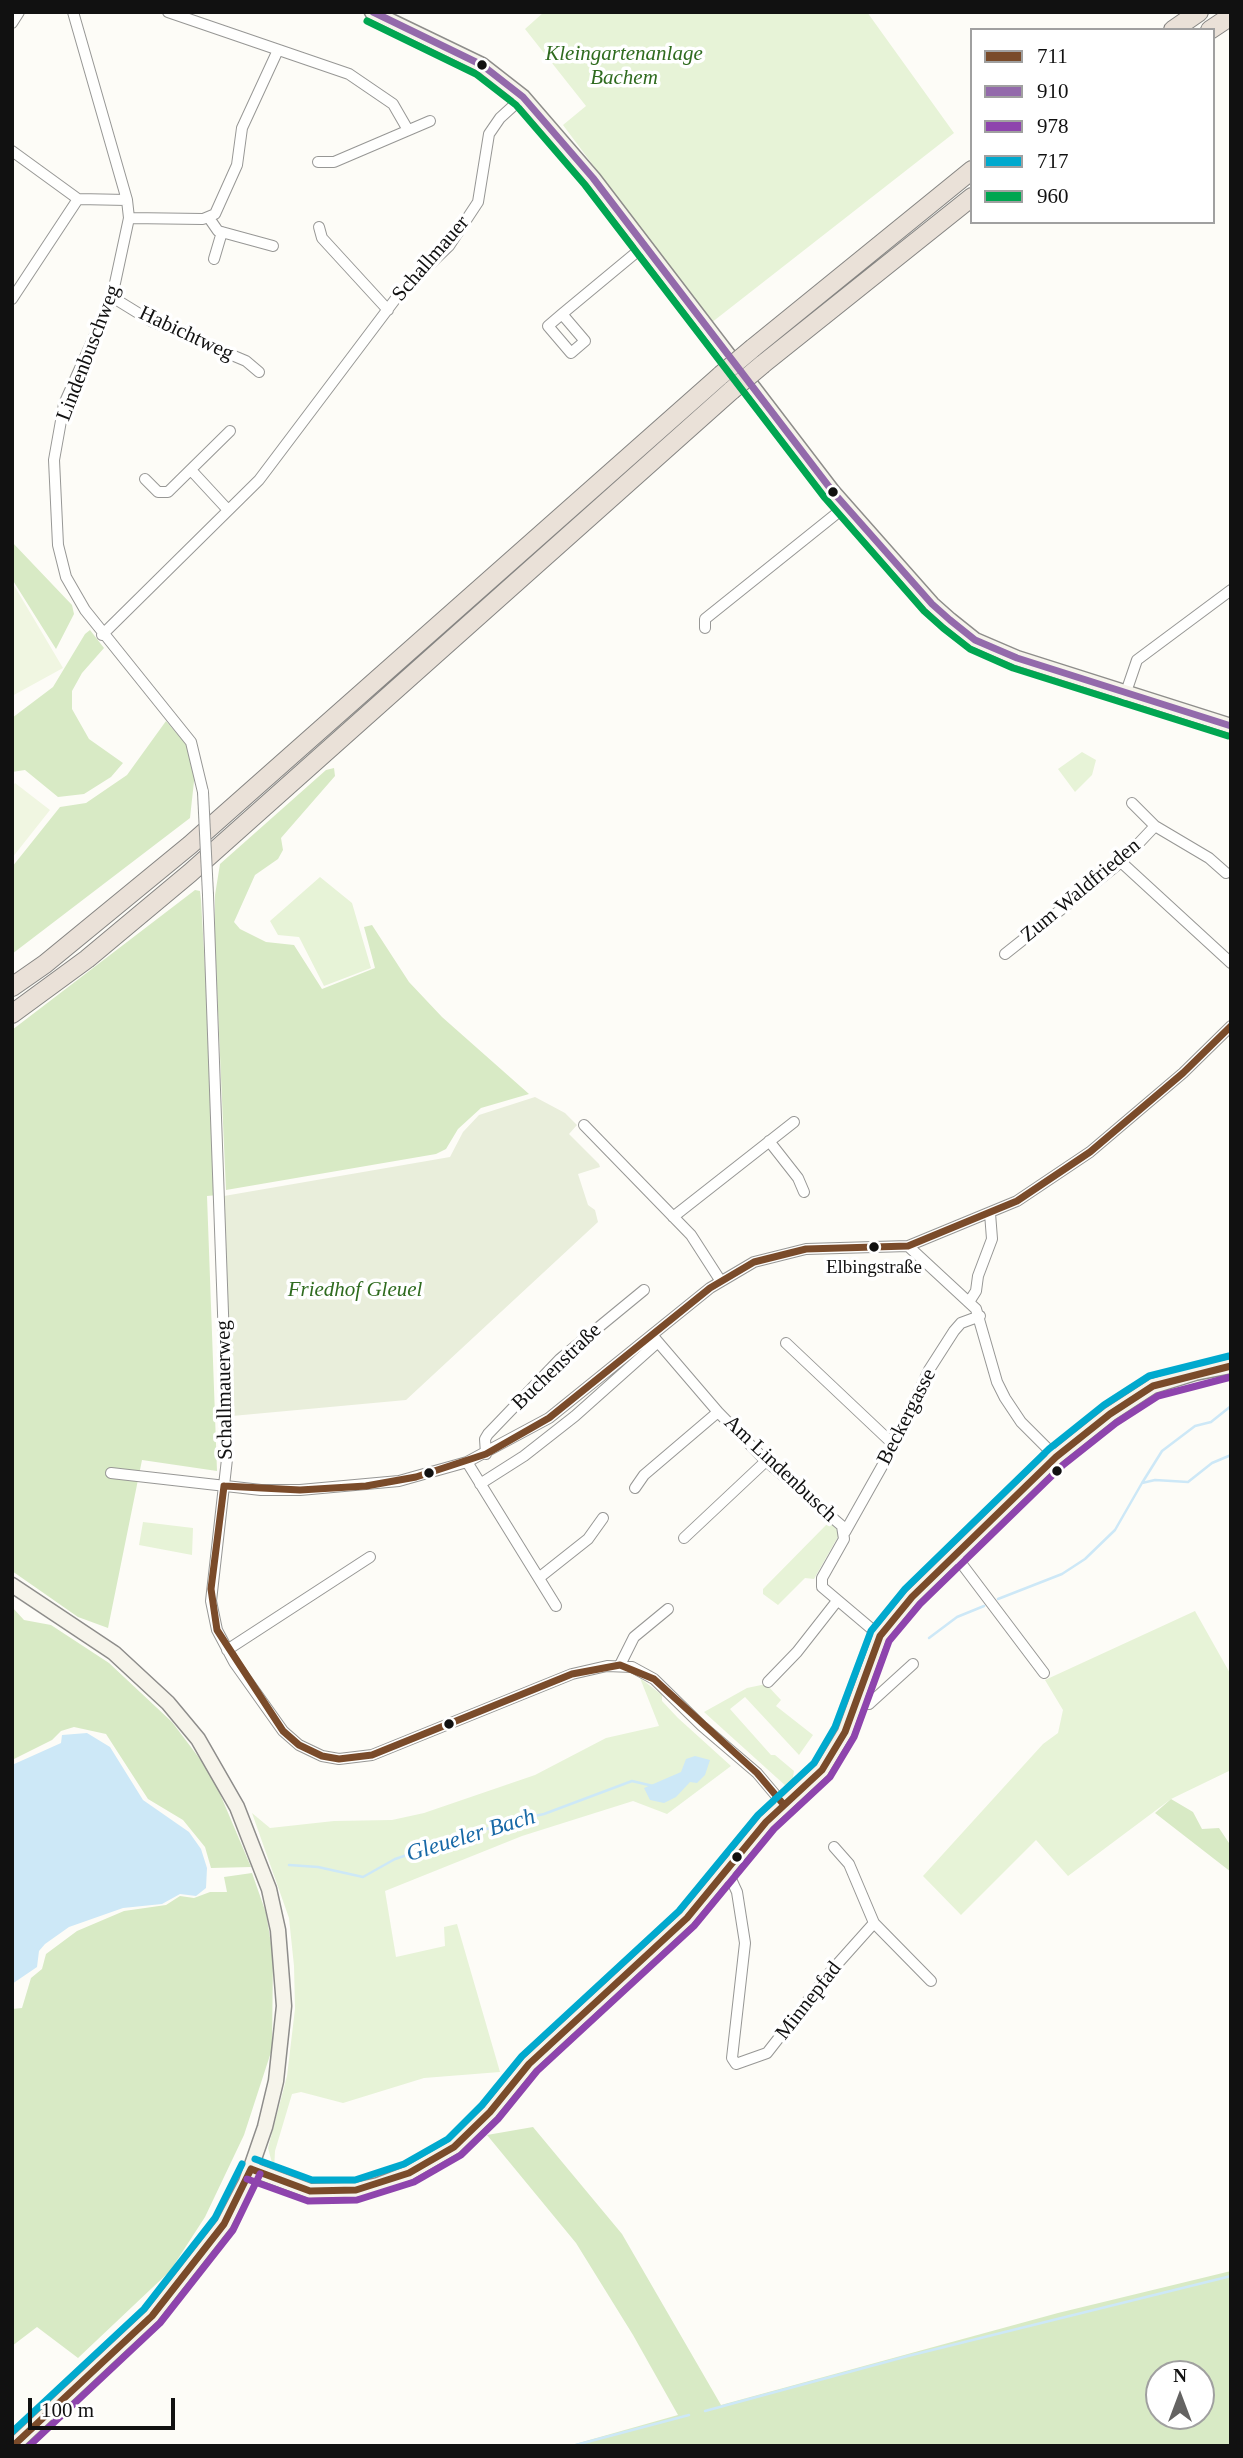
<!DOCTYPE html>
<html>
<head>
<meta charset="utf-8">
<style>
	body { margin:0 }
	#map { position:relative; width:1243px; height:2458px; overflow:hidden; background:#fdfcf7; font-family:Georgia,serif }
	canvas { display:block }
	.frame { position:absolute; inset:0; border:14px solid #111; pointer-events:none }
	.legend { position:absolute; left:970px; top:28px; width:245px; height:196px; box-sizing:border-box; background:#fff; border:2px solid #a0a0a0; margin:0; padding:9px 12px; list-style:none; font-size:21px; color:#111 }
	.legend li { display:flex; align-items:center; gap:14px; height:35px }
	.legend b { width:35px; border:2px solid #a0a0a0 }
	.north { position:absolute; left:1145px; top:2360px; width:70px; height:70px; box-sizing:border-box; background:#fff; border:2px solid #a0a0a0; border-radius:50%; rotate:0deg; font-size:19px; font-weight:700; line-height:28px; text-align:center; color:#111 }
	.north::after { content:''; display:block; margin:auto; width:24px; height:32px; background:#646362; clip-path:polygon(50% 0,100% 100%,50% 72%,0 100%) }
	.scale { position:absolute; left:28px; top:2398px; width:147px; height:32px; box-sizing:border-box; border:4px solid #111; border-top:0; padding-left:9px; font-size:21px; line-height:24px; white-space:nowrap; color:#111; -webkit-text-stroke:5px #fff; paint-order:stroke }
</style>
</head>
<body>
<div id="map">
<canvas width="1243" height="2458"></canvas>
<div class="frame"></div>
<ul class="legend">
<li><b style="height:9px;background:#7a4b2a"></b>711</li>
<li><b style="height:9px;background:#936aab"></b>910</li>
<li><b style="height:9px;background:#8e44ad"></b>978</li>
<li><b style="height:9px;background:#00a9ce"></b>717</li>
<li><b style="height:9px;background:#00a651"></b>960</li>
</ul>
<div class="north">N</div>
<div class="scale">100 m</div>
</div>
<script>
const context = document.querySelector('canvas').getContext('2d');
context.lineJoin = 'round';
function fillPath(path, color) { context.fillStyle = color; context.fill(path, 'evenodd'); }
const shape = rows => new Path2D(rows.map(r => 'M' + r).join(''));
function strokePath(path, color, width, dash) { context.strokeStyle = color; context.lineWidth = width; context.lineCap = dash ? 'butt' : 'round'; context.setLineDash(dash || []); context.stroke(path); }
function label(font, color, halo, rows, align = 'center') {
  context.font = font + ' Georgia,serif'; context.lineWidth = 7; context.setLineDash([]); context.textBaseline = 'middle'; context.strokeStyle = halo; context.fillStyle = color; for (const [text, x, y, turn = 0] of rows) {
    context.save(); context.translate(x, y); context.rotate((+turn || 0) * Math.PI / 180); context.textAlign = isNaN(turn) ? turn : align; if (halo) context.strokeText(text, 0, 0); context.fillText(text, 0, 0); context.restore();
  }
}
const green = shape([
	[544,12,867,12,954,133,711,323,563,125,586,106,525,29],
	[1082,752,1096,760,1092,775,1075,792,1058,769],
	[320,877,352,903,371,968,324,986,299,937,278,935,270,921],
	[143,1522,193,1528,192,1555,139,1545],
	[829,1522,837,1528,839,1535,814,1579,805,1578,778,1605,763,1594,763,1589],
	[1195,1611,1231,1675,1231,1770,1171,1799,1068,1876,1036,1840,961,1915,923,1876,1043,1744,1058,1733,1063,1710,1045,1680],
	[640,1678,662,1695,662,1701,678,1718,731,1766,667,1814,633,1801,522,1836,385,1891,396,1957,445,1946,444,1927,457,1924,500,2072,424,2078,343,2103,301,2092,292,2094,275,2151,274,2170,268,2148,287,2076,295,2009,294,1966,289,1918,252,1813,270,1828,334,1821,392,1820,424,1813,535,1775,606,1738,659,1726],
	[766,1684,781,1700,776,1706,813,1735,799,1755,745,1697,730,1709,771,1755,775,1755,794,1771,793,1777,799,1782,793,1788,787,1787,704,1712,747,1688]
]);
const forest = shape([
	[12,542,72,605,74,614,56,649,12,579],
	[90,630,104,648,82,673,72,691,72,709,89,739,123,763,111,777,84,794,58,797,25,770,12,772,12,718,53,687,85,634],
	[166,721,186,744,195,772,190,818,12,954,12,867,60,807,86,803,127,775],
	[334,768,335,776,281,838,283,850,278,859,255,875,234,922,240,929,266,942,294,945,322,989,375,968,364,927,372,925,409,982,442,1017,529,1094,481,1108,458,1129,446,1149,436,1154,226,1190,215,943,215,895,220,864,326,770],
	[195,890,200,891,201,900,218,1195,207,1196,217,1471,142,1460,108,1628,78,1617,12,1571,12,1030],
	[12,1607,24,1620,51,1625,109,1663,172,1722,212,1775,251,1867,211,1868,205,1847,183,1820,148,1799,106,1734,74,1727,61,1731,52,1740,12,1760],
	[1171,1799,1193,1812,1202,1829,1219,1828,1231,1846,1231,1872,1155,1813],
	[252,1873,266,1913,273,1956,272,2049,244,2135,205,2217,170,2271,78,2358,37,2327,12,2346,12,2009,22,2008,31,1978,42,1969,46,1954,77,1931,124,1911,166,1905,180,1896,194,1898,210,1892,227,1892,224,1877],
	[533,2127,622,2234,721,2405,1058,2313,1231,2271,1231,2446,568,2446,678,2415,633,2335,576,2243,487,2135],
	[1159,2374,1201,2374,1201,2416,1159,2416]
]);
const cemetery = shape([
	[535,1097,565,1113,577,1125,569,1134,599,1164,600,1167,578,1174,588,1205,595,1210,598,1222,406,1400,232,1416,224,1196,450,1157,463,1132,479,1115]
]);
const pitch = shape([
	[12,582,63,668,12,696],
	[15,783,50,810,12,858,12,787]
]);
const water = shape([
	[87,1733,110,1747,143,1800,189,1832,201,1849,207,1868,206,1888,196,1896,180,1894,162,1904,123,1908,69,1927,45,1944,39,1951,37,1967,12,1984,12,1765,61,1743,62,1735],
	[695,1756,710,1760,705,1775,697,1783,690,1782,676,1797,664,1803,650,1800,644,1788,681,1772,686,1759]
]);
const stream = shape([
	[1142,1483,1162,1451,1195,1426,1211,1422,1231,1406],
	[998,1599,1062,1574,1085,1559,1115,1530,1142,1483,1155,1480,1188,1482,1212,1463,1231,1455],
	[929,1638,957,1617,984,1606],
	[289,1865,318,1867,363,1877,395,1859,511,1821,544,1814,632,1781,653,1786],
	[705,2411,908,2356,1231,2276],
	[572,2446,689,2415]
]);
const street = shape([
	[73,12,127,200,129,218,112,297,64,404,54,460,58,545,66,577,85,610,191,742,203,792],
	[168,12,349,74,393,104,408,130],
	[12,23,19,12],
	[12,151,78,199,127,200],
	[318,162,334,162,430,121],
	[129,218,203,219,215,214,237,165,242,128,278,50],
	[209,218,218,231,273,246],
	[319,227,322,238,388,310],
	[214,259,222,232],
	[112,297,151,321,246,361,259,372],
	[12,299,78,199],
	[562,314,585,341,571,353,548,326,562,314,644,246],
	[191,470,228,510],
	[145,479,158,492,168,492,230,431],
	[705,628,705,619,846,506],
	[102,635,259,480,400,293,449,246,478,202,489,134,500,118,523,97],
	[1125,695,1137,660,1231,590],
	[1132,803,1155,826,1209,858,1226,873],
	[1121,862,1231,963],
	[208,895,227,1424,227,1459,211,1601,217,1630,234,1662,283,1731,299,1745,322,1756,339,1759,372,1755,572,1674,607,1666,632,1667,654,1679,702,1726,757,1773,784,1805],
	[1005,954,1121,862,1155,826],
	[584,1125,691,1235,720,1280],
	[769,1141,798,1178,804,1192],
	[673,1217,794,1122],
	[908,1246,976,1309,997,1382,1005,1398,1021,1422,1056,1457],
	[969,1302,976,1291,978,1276,992,1239,990,1213],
	[652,1335,718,1412,766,1461,842,1526,844,1539,822,1578,822,1587,880,1636],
	[786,1343,894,1445],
	[486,1454,485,1439,488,1434,560,1359,644,1290],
	[467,1462,556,1606],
	[111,1473,261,1490,300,1490,399,1481,467,1462,549,1418,710,1288,754,1262,806,1249,908,1246,1017,1201,1090,1152,1183,1073,1231,1026],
	[480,1484,524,1456,575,1416,658,1342],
	[635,1488,644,1475,718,1412],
	[845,1532,894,1445,929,1370,954,1331,961,1323,980,1316],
	[684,1538,766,1461],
	[955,1555,1044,1673],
	[540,1577,588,1539,603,1518],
	[227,1650,370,1557],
	[620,1665,634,1637,668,1609],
	[768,1682,797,1652,837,1601],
	[856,1703,869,1704,913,1664],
	[834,1847,849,1864,874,1923,931,1981],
	[724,1873,731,1879,737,1892,745,1943,732,2058,736,2064,767,2053,832,1970,874,1923]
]);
const secondary = shape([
	[372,12,482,65,523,97,593,178,833,492,932,604,950,620,975,640,1017,658,1231,726],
	[12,1585,114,1653,168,1703,198,1739,237,1807,269,1889,278,1930,284,2006,276,2081,265,2127,246,2182,224,2224,152,2316,13,2446],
	[251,2169,310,2191,356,2190,378,2185,409,2173,454,2147,490,2112,529,2064,687,1918,766,1822,822,1770,845,1732,880,1636,912,1597,1056,1457,1110,1414,1153,1386,1195,1373,1231,1366]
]);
const highway = shape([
	[1173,30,1199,12],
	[1210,30,1231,16],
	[753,348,972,170],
	[763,364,972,197],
	[12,987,45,964,190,845,721,375],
	[12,1014,87,959,190,873,732,390]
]);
const streetBridge = shape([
	[203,792,208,895]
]);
const highwayBridge = shape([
	[721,375,753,348],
	[732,390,763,364]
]);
const bus1 = shape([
	[224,1486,300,1490,366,1486,416,1477,486,1454,549,1418,710,1288,754,1262,806,1249,908,1246,1017,1201,1090,1152,1183,1073,1231,1026],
	[224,1486,211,1589,217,1630,283,1731,299,1745,322,1756,339,1759,372,1755,572,1674,620,1665,654,1679,757,1773,784,1805],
	[251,2169,310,2191,356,2190,409,2173,454,2147,490,2112,529,2064,687,1918,766,1822,822,1770,845,1732,880,1636,912,1597,1056,1457,1110,1414,1153,1386,1231,1366],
	[13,2446,152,2316,224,2224,251,2169]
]);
const bus2 = shape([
	[373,12,482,65,523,97,593,178,833,492,932,604,950,620,975,640,1017,658,1231,726]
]);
const bus3 = shape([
	[247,2179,308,2201,357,2200,414,2182,461,2155,498,2119,537,2071,694,1926,774,1829,830,1777,854,1737,889,1641,920,1604,1063,1465,1116,1423,1158,1396,1231,1377],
	[29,2446,160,2323,233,2230,260,2174]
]);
const bus4 = shape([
	[255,2159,312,2180,355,2180,404,2164,448,2139,482,2105,522,2056,679,1911,758,1815,814,1763,835,1727,871,1631,905,1589,1049,1449,1104,1405,1149,1376,1229,1356],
	[12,2432,144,2309,215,2218,242,2164]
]);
const bus5 = shape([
	[367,21,476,74,516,105,585,185,825,498,924,611,943,628,970,649,1013,668,1228,736]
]);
const markers = [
	[482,65,6,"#111"],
	[833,492,6,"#111"],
	[874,1247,6,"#111"],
	[1057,1471,6,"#111"],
	[429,1473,6,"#111"],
	[449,1724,6,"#111"],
	[737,1857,6,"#111"]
];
const busNames = [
	["Elbingstraße",874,1268]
];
const parkNames = [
	["Kleingartenanlage",624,54],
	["Bachem",624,78],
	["Friedhof Gleuel",355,1290]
];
const streetNames = [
	["Schallmauer",431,259,-49],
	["Habichtweg",186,334,25],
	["Lindenbuschweg",89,353,-69],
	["Zum Waldfrieden",1081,891,-40],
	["Buchenstraße",557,1367,-44],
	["Schallmauerweg",225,1390,-91],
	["Beckergasse",907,1417,-63],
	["Am Lindenbusch",780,1469,43],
	["Minnepfad",809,2001,-52]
];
const waterNames = [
	["Gleueler Bach",471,1836,-17]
];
fillPath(green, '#e7f3d7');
fillPath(forest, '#d8eac5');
fillPath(cemetery, '#e9eedb');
fillPath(pitch, '#f0f6e1');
fillPath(water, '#cde8f7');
strokePath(stream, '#cde8f7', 2.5);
strokePath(street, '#979795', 12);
strokePath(secondary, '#8e8d8b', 17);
strokePath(highway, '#858482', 20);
strokePath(street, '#fffffe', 10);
strokePath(secondary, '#f6f4eb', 14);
strokePath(highway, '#eae1d8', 18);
strokePath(streetBridge, '#979795', 12, []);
strokePath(highwayBridge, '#858482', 20, []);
strokePath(streetBridge, '#fffffe', 10);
strokePath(highwayBridge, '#eae1d8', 18);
strokePath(bus1, '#7a4b2a', 7);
strokePath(bus2, '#936aab', 7);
strokePath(bus3, '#8e44ad', 7);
strokePath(bus4, '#00a9ce', 7);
strokePath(bus5, '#00a651', 7);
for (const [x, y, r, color] of markers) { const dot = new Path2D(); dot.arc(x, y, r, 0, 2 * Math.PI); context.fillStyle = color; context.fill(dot); strokePath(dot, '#fff', 2.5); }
label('19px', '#111', '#fff', busNames);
label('italic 21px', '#2f6b1f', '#fff', parkNames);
label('21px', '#111', '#fff', streetNames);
label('italic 23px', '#1768a6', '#fff', waterNames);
</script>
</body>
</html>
